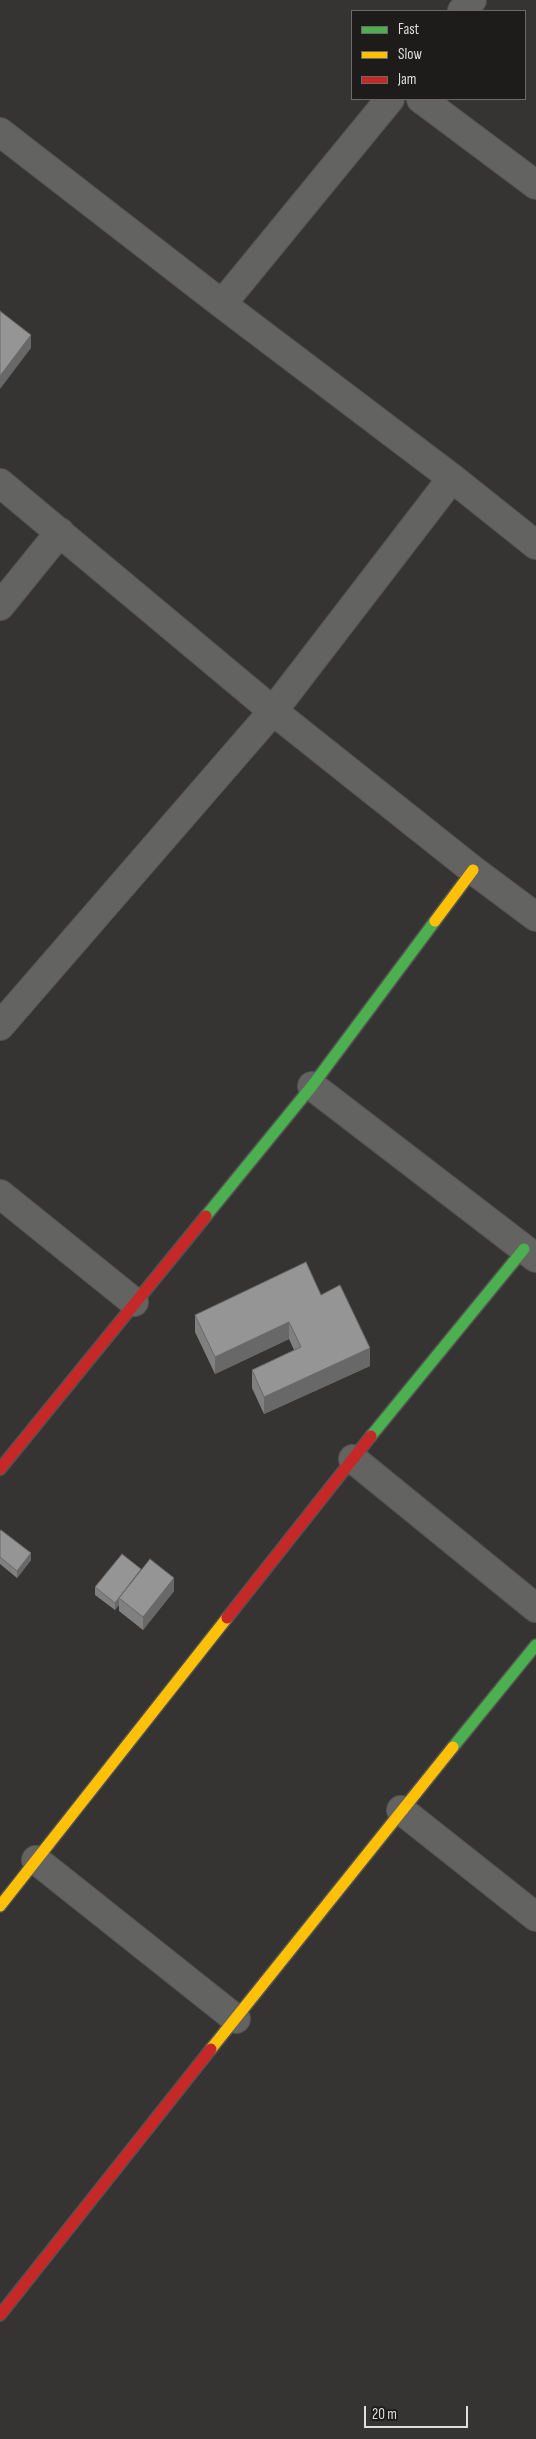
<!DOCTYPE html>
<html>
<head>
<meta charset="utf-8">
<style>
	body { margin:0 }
	#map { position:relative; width:536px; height:2439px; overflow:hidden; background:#353432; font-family:"Sofia Sans Condensed",sans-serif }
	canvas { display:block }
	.legend { position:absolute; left:351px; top:10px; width:175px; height:90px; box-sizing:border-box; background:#1d1c1b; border:1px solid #6b6a68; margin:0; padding:6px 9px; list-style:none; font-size:15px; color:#dfdedc }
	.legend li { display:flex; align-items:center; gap:10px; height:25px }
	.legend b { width:25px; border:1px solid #6b6a68 }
	.scale { position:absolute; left:364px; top:2406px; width:104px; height:22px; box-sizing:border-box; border:2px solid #dfdedc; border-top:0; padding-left:6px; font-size:15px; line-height:18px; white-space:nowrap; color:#dfdedc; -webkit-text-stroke:4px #1d1c1b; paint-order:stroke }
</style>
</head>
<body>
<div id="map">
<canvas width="536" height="2439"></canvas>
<ul class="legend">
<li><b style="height:6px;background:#4caf50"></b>Fast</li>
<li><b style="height:6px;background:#ffc107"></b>Slow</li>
<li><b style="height:6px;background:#c62828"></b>Jam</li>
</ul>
<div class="scale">20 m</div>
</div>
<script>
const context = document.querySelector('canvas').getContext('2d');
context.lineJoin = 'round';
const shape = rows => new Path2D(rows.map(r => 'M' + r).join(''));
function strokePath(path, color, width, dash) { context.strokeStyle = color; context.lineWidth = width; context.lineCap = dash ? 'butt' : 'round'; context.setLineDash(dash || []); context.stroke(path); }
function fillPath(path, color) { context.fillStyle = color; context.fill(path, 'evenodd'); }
const street = shape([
	[462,11,472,0],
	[421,99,536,185],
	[0,132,222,304,452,478,536,545],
	[222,304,390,99],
	[0,483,273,711,473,870,536,917],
	[0,606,60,532],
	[0,1026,273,711,452,478],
	[312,1086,536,1258],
	[0,1194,134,1302],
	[353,1459,536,1608],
	[401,1810,536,1917],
	[36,1860,236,2019]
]);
const fast = shape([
	[206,1216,312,1086,435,921],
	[371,1436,524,1249],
	[453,1747,536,1645]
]);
const slow = shape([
	[435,921,473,870],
	[0,1906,227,1618],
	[211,2049,453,1747]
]);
const jam = shape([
	[0,1469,206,1216],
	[227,1618,371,1436],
	[0,2315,211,2049]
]);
const wall = shape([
	[321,1295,370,1366,264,1414,252,1388,252,1370,294,1350,289,1339,215,1374,195,1332,195,1315],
	[0,1531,31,1560,17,1578,0,1564],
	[141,1569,174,1591,143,1630,119,1611,119,1605,115,1610,95,1595,95,1587]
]);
const shadedWall = shape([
	[31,335,31,348,0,389,0,376],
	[289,1322,289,1339,215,1374,215,1357],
	[370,1348,370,1366,264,1414,264,1397],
	[31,1553,31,1560,17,1578,17,1571],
	[174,1578,174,1591,143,1630,143,1617],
	[119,1598,119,1605,115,1610,115,1603]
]);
const building = shape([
	[0,311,31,335,0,376,0,311],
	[306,1262,321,1295,340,1285,370,1348,264,1397,252,1370,301,1347,289,1322,215,1357,195,1315,306,1262],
	[1,1530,31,1553,17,1571,0,1557,0,1531,1,1530],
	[122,1554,141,1569,115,1603,95,1587,122,1554],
	[150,1559,174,1578,143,1617,119,1598,150,1559]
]);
strokePath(street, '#535351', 30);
strokePath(fast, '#535351', 14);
strokePath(slow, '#535351', 14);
strokePath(jam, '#535351', 14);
strokePath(street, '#636362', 28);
strokePath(fast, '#4caf50', 11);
strokePath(slow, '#ffc107', 11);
strokePath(jam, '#c62828', 11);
fillPath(wall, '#818081');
fillPath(shadedWall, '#696869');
fillPath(building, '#969596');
strokePath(building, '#696869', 1);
</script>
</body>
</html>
